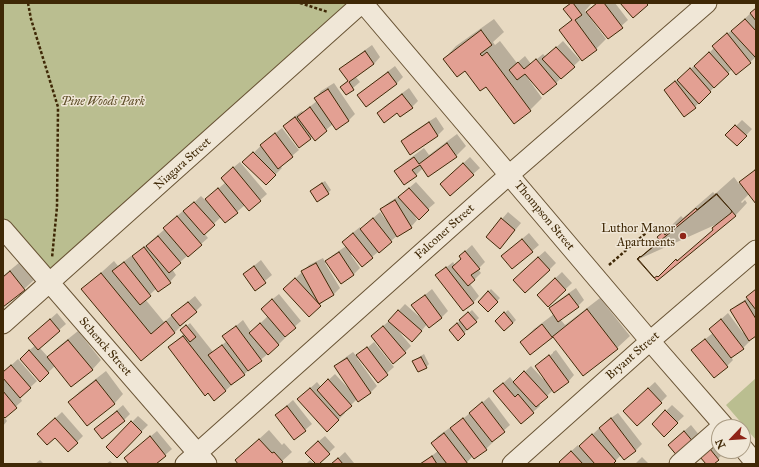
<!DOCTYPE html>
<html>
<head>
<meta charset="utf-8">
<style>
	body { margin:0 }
	#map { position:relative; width:759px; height:467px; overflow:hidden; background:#e8dac2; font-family:"IM FELL Great Primer",serif }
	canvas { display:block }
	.frame { position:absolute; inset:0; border:4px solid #3f2806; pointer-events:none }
	.north { position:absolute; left:711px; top:419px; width:40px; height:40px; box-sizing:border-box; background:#f0e7d7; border:1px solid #a99b83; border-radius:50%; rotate:245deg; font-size:11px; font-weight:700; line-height:16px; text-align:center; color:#3f2806 }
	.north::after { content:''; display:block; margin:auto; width:14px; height:18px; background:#8f2418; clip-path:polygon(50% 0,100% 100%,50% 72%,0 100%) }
</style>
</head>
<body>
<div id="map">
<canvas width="759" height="467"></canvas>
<div class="frame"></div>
<div class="north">N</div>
</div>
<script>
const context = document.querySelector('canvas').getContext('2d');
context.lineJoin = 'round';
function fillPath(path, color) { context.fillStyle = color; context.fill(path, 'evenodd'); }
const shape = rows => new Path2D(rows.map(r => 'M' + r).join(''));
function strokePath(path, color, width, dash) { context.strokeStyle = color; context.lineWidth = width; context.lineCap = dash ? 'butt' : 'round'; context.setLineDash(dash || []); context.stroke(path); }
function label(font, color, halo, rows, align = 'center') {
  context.font = font + ' "IM FELL Great Primer",serif'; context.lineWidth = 3; context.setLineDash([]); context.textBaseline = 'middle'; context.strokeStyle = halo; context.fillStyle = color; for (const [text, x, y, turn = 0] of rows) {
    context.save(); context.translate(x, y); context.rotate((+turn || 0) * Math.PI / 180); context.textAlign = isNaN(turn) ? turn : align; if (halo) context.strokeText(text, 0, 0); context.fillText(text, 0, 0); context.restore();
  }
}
const green = shape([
	[3,3,362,3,49,283,3,227],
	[756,378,756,440,726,405]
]);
const shadow = shape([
	[571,3,590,3,591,4,585,11,606,39,596,49,582,59,561,30,572,19,565,9],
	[597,3,615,3,628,20,608,38,588,12],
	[756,8,756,57,736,74,732,69,695,107,671,84,683,76,697,63,698,64,715,47,720,39,735,28],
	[494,19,504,32,493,42,495,45,500,41,517,63,525,56,531,64,543,54,546,57,563,41,580,60,556,83,528,76,527,77,542,98,530,110,486,85,465,70,444,59,456,46],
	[372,45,380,57,374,64,355,76,360,82,346,94,341,87,348,80,341,69,347,63],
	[395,66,403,77,396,84,358,95,365,89],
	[334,83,355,114,349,120,336,129,333,124,315,139,313,136,299,147,284,126,291,119,302,111,303,112,317,101,315,98,321,91],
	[409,88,418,101,412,107,397,112,378,113,385,106],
	[436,117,444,129,438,135,402,141,408,135],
	[742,120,752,129,737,145,727,135],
	[282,128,299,150,280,166,282,168,266,184,244,162,268,139],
	[457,134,466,146,456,156,428,176,423,168,416,175,395,172,405,162,424,148,429,155],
	[470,157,480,168,450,194,441,184],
	[240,162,267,194,249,210,245,205,225,222,221,217,204,233,208,238,172,269,176,275,170,282,157,288,145,299,164,322,195,296,202,305,175,332,141,360,83,289,114,261,118,266,131,256,132,257,165,229,170,222,184,210,185,211,201,196,205,200,226,182,228,172],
	[756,169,756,202,748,192,748,195,741,202,742,203,745,200,747,203,735,216,639,259,656,242,660,240,659,238,681,216,683,218,713,192,715,194,734,177,739,184],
	[325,181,331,190,328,193,314,188],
	[416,182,435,203,428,209,413,213,417,220,411,227,398,235,372,257,353,254,351,255,360,268,354,274,341,283,327,262,325,263,340,288,333,295,326,299,309,315,285,289,309,265,323,258,325,262,333,255,346,246,343,242,350,235,360,227,361,229,380,212,386,220,387,219,381,209,388,203,402,194],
	[508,212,521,223,506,241,502,219],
	[529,233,539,245,532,251,509,250],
	[472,245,485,262,478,269,481,273,470,284,479,296,473,303,437,275,453,262,455,265,462,259,460,256],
	[545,251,556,263,549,270,520,273],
	[261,260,272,275,255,289,244,274],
	[20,262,34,280,24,289,3,306,3,276],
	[562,272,572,283,548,306,545,288],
	[576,288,584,300,578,306,560,319,565,325,600,298,630,336,617,348,583,375,553,336,530,354,521,342,534,329,554,314,550,308,556,302],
	[432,289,448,311,441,318,427,324,419,334,397,329,411,346,405,352,372,336,390,320,405,304,423,320,413,305],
	[491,289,500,298,488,311,479,302],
	[756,289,756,335,749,340,750,341,743,348,731,357,733,360,727,366,699,344,713,333,710,329,728,313,743,333,744,332,731,310,738,304,748,298],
	[279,294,301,321,284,336,285,338,279,344,225,391,169,347,184,334,184,328,190,323,213,352,227,341,224,336,243,320,251,332,268,316,269,302],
	[472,310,479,318,458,339,453,327],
	[508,310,516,320,513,323,499,318],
	[57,313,66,324,39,347,48,357,58,347,78,331,101,360,92,370,55,366,40,380,27,352,36,345,29,338],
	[374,342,394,367,378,381,359,357,357,358,377,386,370,393,357,399,344,412,345,413,327,431,305,393,317,382,321,387,335,374,349,389,350,388,335,366,342,360,353,352,357,357],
	[556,350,574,375,568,382,553,390,539,404,540,406,533,412,521,423,501,385,510,377,514,382,531,366,543,379,544,378,536,366,542,360,542,362,553,353,553,352],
	[424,354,429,364,426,367,413,361],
	[18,359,37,381,20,397,22,401,4,417,7,421,3,426,3,373],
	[106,371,123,394,114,404,70,402,79,392],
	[655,382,667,396,661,402,631,404],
	[489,397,510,425,492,441,493,442,486,449,474,458,473,456,465,464,421,464,438,451,432,443,438,436,451,427,452,428],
	[293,400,312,424,305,430,276,415],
	[123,405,130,414,124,420,95,429],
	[672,405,684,416,664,435,653,424],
	[62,412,83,436,77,442,45,428],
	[618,413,642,444,636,450,621,455,612,464,557,464,578,445,579,447,607,421],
	[138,416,148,425,117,456,107,447],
	[691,425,700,436,694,443,675,439],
	[269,430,282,445,284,443,292,452,279,464,240,464,246,451],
	[157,431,172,449,155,464,131,464,125,458],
	[325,436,335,447,317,464,313,446],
	[714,447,721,456,712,464,707,464,705,454],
	[345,452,354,463,353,464,332,464],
	[642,457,649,464,635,464],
	[40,460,44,464,35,464],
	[310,460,314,464,306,464],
	[110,461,113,464,106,464]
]);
const building = shape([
	[571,3,573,3,582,15,575,20,597,50,582,61,559,30,572,20,563,9,571,3],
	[597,3,604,3,623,28,608,39,586,12,597,3],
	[620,3,646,3,648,5,633,18,620,3],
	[756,8,756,21,750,13,756,8],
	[745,19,756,31,756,56,755,57,731,31,745,19],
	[481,30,492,45,480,54,482,56,487,52,531,111,514,124,486,87,480,91,465,71,457,77,443,59,481,30],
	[727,33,751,63,736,75,712,46,727,33],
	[556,47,575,67,561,79,542,59,556,47],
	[365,51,374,64,349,82,354,90,346,95,340,87,348,81,339,69,365,51],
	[709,52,729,74,714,88,694,66,709,52],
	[536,59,557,84,543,95,525,74,517,80,509,70,518,62,524,69,536,59],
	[690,68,711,92,699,104,677,80,690,68],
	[388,72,397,84,366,107,357,95,388,72],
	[675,81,696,108,684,117,664,90,675,81],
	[328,89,349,121,336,130,314,98,328,89],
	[402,94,413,108,400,117,397,113,384,123,377,113,402,94],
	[310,107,327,131,315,141,297,117,310,107],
	[295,117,311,139,299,148,283,126,295,117],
	[429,122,438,136,410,155,401,141,429,122],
	[735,125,747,136,737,146,725,135,735,125],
	[275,133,293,157,278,169,260,145,275,133],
	[447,143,457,157,428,177,420,165,412,170,417,176,404,185,394,171,414,157,419,164,447,143],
	[253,152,276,175,266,185,242,162,253,152],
	[463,163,474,175,450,196,440,184,463,163],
	[233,167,261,201,249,211,221,178,233,167],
	[755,170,756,172,756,204,739,182,755,170],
	[322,183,329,194,317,202,310,191,322,183],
	[218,188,238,213,225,223,205,199,218,188],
	[409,188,429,210,419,220,398,197,409,188],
	[716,194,732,211,731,213,712,228,713,230,691,249,677,261,676,259,658,277,657,276,654,278,637,259,640,256,641,257,660,241,657,237,663,232,665,235,696,208,697,210,716,194],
	[717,194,736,216,657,281,638,259,717,194],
	[395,200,412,228,397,237,380,209,395,200],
	[194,202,215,225,204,235,183,211,194,202],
	[177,216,202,245,188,257,163,228,177,216],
	[373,218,392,242,379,253,360,229,373,218],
	[501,218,515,230,500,249,486,237,501,218],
	[353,233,373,258,362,267,342,242,353,233],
	[158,236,181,263,169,273,146,246,158,236],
	[522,239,533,252,512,269,501,256,522,239],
	[144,247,171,283,158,292,132,256,144,247],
	[465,251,480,269,471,275,475,280,468,286,452,267,461,259,459,256,465,251],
	[339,252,354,275,341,284,325,261,339,252],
	[538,257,550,270,525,293,513,280,538,257],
	[124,262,151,296,140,305,112,271,124,262],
	[316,263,334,295,319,304,301,271,316,263],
	[254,266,266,283,255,291,243,274,254,266],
	[446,267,474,303,463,311,435,275,446,267],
	[10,271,25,290,3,307,3,277,10,271],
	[101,273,151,334,166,321,175,333,141,361,81,289,101,273],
	[295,278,321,306,309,317,283,289,295,278],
	[555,278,566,290,548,307,537,295,555,278],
	[756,289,756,310,746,297,756,289],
	[488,291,498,302,488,312,478,302,488,291],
	[569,294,579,307,558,322,549,308,569,294],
	[425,295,442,318,429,328,411,305,425,295],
	[272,299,296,328,285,337,261,309,272,299],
	[745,301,756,319,756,336,749,341,730,310,745,301],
	[188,302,197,312,180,326,171,315,188,302],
	[587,309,618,349,583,376,553,337,530,355,520,342,542,324,552,337,587,309],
	[398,310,422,331,412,342,388,321,398,310],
	[468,312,477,322,467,330,459,320,468,312],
	[504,312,513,323,504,331,495,321,504,312],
	[50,319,60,331,38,350,28,338,50,319],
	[721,319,744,349,731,358,709,329,721,319],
	[260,323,279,345,268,355,249,333,260,323],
	[457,323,465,334,458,341,449,330,457,323],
	[186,325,196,337,190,342,180,330,186,325],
	[236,326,262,361,248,371,222,336,236,326],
	[383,326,406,353,393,364,371,336,383,326],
	[183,336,226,391,214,401,208,393,205,396,168,347,183,336],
	[705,339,728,367,714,378,691,350,705,339],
	[68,340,93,370,71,387,47,357,68,340],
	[222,345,245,375,231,385,208,355,222,345],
	[367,347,388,375,378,383,356,355,367,347],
	[29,350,49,373,40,382,20,359,29,350],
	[549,355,569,382,554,393,535,366,549,355],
	[421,357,427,368,418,372,412,361,421,357],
	[347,358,371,393,358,402,334,366,347,358],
	[11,365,31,388,20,398,3,378,3,372,11,365],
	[524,371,548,397,536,407,513,382,524,371],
	[328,379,352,406,340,416,317,390,328,379],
	[96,380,115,404,87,426,68,402,96,380],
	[503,383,515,397,518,394,534,413,521,424,493,391,503,383],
	[310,388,339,420,327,432,297,399,310,388],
	[648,388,662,403,637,426,623,411,648,388],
	[3,391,17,408,5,418,3,416,3,391],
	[482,402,505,432,492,442,469,413,482,402],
	[287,406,306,431,294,440,275,415,287,406],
	[665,410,678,423,664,437,652,424,665,410],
	[117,411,125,421,102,439,94,429,117,411],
	[55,418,78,443,68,452,55,438,47,445,37,434,55,418],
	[463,418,487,450,474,459,450,428,463,418],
	[611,418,636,451,624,460,599,428,611,418],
	[131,421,142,432,117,458,106,447,131,421],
	[684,431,695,444,679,458,668,445,684,431],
	[444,433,468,464,447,464,431,443,444,433],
	[592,434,616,461,613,464,595,464,579,446,592,434],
	[150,436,166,456,156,464,129,464,124,458,150,436],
	[259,439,272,453,274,452,283,462,280,464,238,464,235,460,259,439],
	[318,441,330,454,319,464,316,464,305,453,318,441],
	[710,449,719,460,714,464,706,464,700,457,710,449],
	[571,451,583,464,561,464,559,462,571,451],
	[432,456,437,464,420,464,432,456],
	[338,458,343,464,331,464,338,458]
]);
const path = shape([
	[28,3,31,19,58,107,57,207,52,258],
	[300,3,328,12],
	[609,265,654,226,661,233]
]);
const minor = shape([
	[363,3,650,341,725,427],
	[3,229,207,464],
	[3,324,362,3],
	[743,448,756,464],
	[185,464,509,175,707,3],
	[512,464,650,341,756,250],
	[679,464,719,429]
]);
const markers = [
	[683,236,4,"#8f2418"]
];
const parkNames = [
	["Pine Woods Park",103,102]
];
const streetNames = [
	["Niagara Street",183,164,-42],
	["Thompson Street",544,216,50],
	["Falconer Street",445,232,-42],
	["Schenck Street",105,347,49],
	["Bryant Street",633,356,-41]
];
const poiNames = [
	["Luthor Manor",675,229],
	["Apartments",675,243]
];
fillPath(green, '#babe90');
fillPath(shadow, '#0003');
fillPath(building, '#e3a093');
strokePath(building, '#3f2806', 1);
strokePath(minor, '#695435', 21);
strokePath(path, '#3f2806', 2.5, [3, 2]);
strokePath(minor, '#f0e7d7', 19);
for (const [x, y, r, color] of markers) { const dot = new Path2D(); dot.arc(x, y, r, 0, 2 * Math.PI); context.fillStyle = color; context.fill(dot); strokePath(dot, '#f0e7d7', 1.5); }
label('italic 12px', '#5e4e28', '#f0e7d7', parkNames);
label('12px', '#3f2806', '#f0e7d7', streetNames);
label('12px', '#3f2806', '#f0e7d7', poiNames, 'right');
</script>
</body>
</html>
